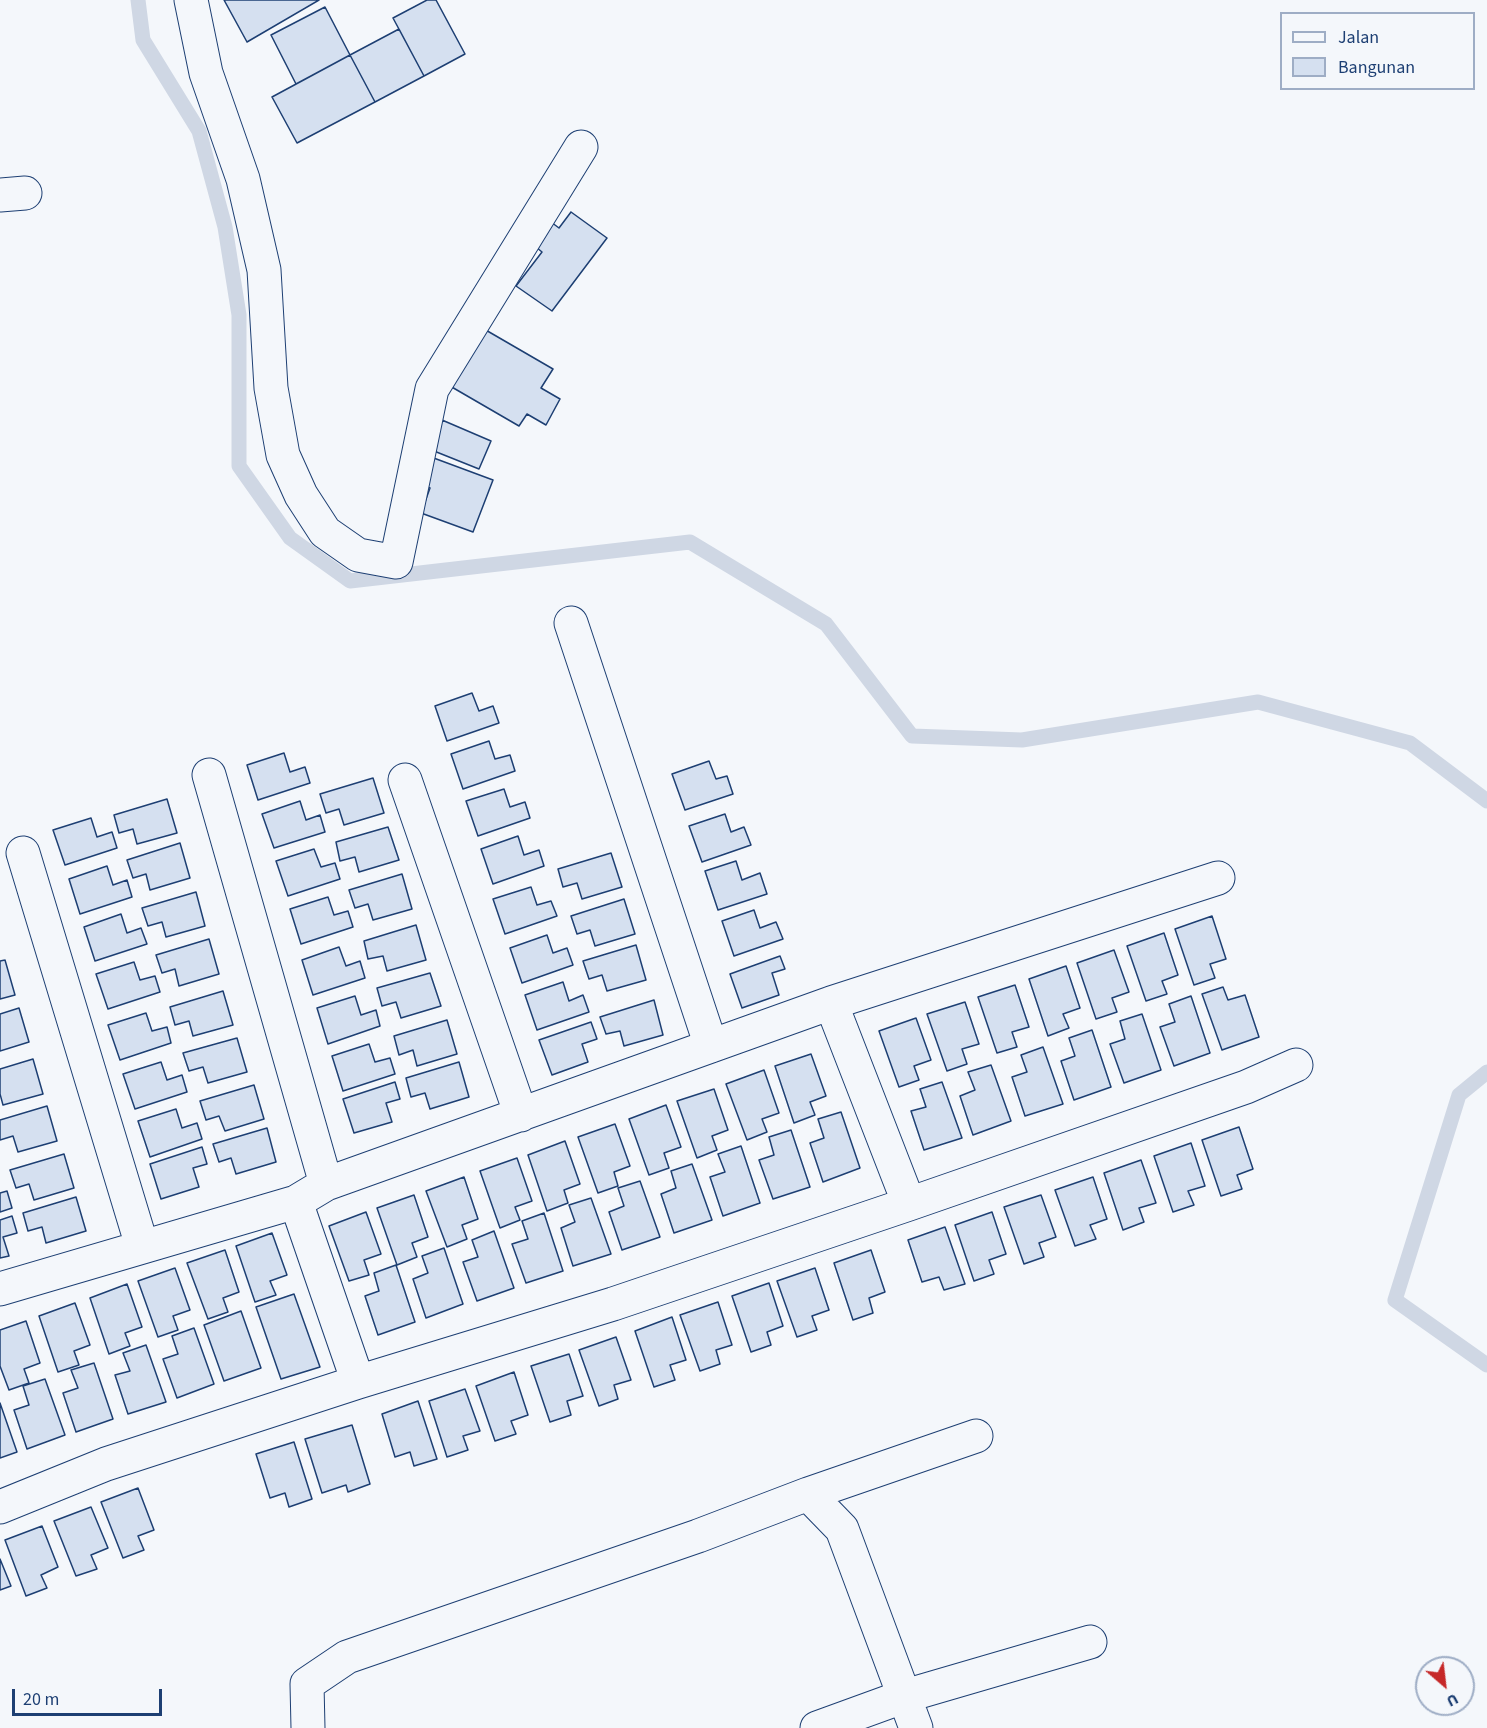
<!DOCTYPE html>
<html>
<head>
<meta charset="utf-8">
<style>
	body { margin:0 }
	#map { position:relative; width:1487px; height:1728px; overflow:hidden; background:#f4f7fb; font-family:"Source Sans 3",sans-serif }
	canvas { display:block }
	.legend { position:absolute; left:1280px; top:12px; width:195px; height:78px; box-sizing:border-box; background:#f4f7fb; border:2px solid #9eadc5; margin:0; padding:8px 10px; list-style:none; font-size:18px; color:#1d3f73 }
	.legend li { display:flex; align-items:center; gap:12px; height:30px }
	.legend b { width:30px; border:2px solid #9eadc5 }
	.north { position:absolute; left:1415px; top:1656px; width:60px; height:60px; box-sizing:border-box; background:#f4f7fb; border:2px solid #9eadc5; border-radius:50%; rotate:152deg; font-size:16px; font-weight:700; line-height:24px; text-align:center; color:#1d3f73 }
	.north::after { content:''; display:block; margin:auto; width:21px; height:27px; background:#c62828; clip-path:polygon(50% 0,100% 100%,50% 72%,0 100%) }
	.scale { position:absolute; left:12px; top:1689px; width:150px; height:27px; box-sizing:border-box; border:3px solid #1d3f73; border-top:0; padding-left:8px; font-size:18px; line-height:21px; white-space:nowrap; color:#1d3f73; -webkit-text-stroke:4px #f4f7fb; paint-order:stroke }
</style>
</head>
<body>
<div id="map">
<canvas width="1487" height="1728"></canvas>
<ul class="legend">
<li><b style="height:8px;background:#f4f7fb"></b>Jalan</li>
<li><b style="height:16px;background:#d5e0f0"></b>Bangunan</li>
</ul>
<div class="north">U</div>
<div class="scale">20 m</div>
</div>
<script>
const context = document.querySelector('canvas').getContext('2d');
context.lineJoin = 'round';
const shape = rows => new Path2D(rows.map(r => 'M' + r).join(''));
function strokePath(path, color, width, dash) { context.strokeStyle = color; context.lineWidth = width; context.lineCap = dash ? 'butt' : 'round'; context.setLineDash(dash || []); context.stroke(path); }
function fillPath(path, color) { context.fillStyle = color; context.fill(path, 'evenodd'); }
const stream = shape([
	[138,0,143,40,199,131,225,227,239,315,239,466,290,538,350,581,690,542,826,624,912,736,1022,740,1258,702,1410,743,1487,801],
	[1487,1072,1459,1095,1395,1300,1487,1365]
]);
const building = shape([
	[224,0,319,0,247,42,224,0],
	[427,0,436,0,465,54,424,76,393,18,427,0],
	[325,7,350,55,296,84,271,35,325,7],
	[399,29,424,76,375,102,350,55,399,29],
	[350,55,375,102,297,143,272,97,350,55],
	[571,212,607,238,552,311,516,286,542,252,530,242,547,219,559,228,571,212],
	[484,329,553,369,541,388,560,399,546,425,527,414,519,426,450,386,484,329],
	[442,420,491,441,479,469,429,449,442,420],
	[431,457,493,480,473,532,421,513,430,488,421,484,431,457],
	[472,693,479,711,493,706,499,723,447,741,435,706,472,693],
	[489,741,495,759,510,755,515,771,463,789,451,754,489,741],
	[284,753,290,772,305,767,310,783,258,800,247,765,284,753],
	[709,761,716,779,727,776,733,794,685,810,672,774,709,761],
	[373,778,384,813,344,825,339,809,326,813,320,794,373,778],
	[504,789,510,807,525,802,530,818,478,836,466,801,504,789],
	[167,799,177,833,137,844,133,829,119,833,114,815,167,799],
	[300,801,306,820,320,815,325,832,274,848,262,814,300,801],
	[725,814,731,832,744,827,751,845,702,862,689,826,725,814],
	[91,818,97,837,112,832,117,848,65,865,53,830,91,818],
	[388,827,399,860,359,872,355,857,340,861,336,842,388,827],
	[518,836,524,855,539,850,544,866,493,884,481,849,518,836],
	[180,843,190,878,150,890,146,874,133,878,127,860,180,843],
	[314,849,321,867,335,863,340,879,288,896,276,861,314,849],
	[611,853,622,887,582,899,577,883,563,887,558,869,611,853],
	[736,861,742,880,760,873,767,894,718,910,705,871,736,861],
	[107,866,113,885,127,880,132,897,80,914,69,879,107,866],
	[402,874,412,909,373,920,368,904,355,908,349,890,402,874],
	[531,887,537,905,551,901,557,916,505,934,493,899,531,887],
	[196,892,205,926,166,937,162,922,148,926,142,908,196,892],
	[328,897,334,915,348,911,353,927,301,944,290,909,328,897],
	[624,899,635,934,595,946,590,930,577,934,571,916,624,899],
	[754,910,760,928,776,922,783,939,734,956,722,921,754,910],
	[121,914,127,933,141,928,147,944,95,961,84,927,121,914],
	[1212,916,1226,959,1210,964,1215,978,1194,985,1175,929,1212,916],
	[416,925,426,960,387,971,383,956,368,959,364,941,416,925],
	[1164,933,1178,975,1162,981,1167,994,1146,1001,1127,946,1164,933],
	[547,935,553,953,567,948,573,965,522,983,510,948,547,935],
	[209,939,219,974,179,986,175,969,162,973,156,955,209,939],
	[636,945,646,980,607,991,602,975,589,979,583,961,636,945],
	[339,947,346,966,360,961,365,978,313,995,302,960,339,947],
	[1114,950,1129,992,1112,998,1117,1012,1096,1019,1077,963,1114,950],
	[780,956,785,969,772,973,779,995,742,1008,730,974,780,956],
	[5,960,15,995,0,999,0,961,5,960],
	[134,962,140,980,155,976,160,992,108,1009,96,974,134,962],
	[1066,966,1080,1008,1063,1014,1069,1028,1048,1036,1029,979,1066,966],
	[430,973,441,1006,401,1018,396,1002,382,1006,377,988,430,973],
	[563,982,569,1001,583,995,589,1012,537,1030,525,995,563,982],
	[1015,985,1029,1027,1012,1032,1017,1047,997,1053,978,997,1015,985],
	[1223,987,1228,1000,1245,995,1259,1037,1222,1050,1202,994,1223,987],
	[223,991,233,1025,193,1036,189,1021,175,1025,170,1007,223,991],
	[355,996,361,1015,376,1010,380,1026,328,1044,317,1008,355,996],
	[1191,996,1210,1053,1174,1066,1160,1027,1175,1022,1169,1004,1191,996],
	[654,1000,663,1035,624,1046,620,1031,606,1034,600,1017,654,1000],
	[965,1002,979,1044,962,1049,967,1064,947,1071,927,1014,965,1002],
	[19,1008,29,1042,0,1051,0,1014,19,1008],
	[146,1013,152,1031,167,1027,171,1043,120,1060,108,1025,146,1013],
	[1142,1014,1161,1070,1124,1083,1110,1044,1125,1039,1120,1021,1142,1014],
	[916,1018,931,1060,914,1066,919,1080,899,1087,879,1031,916,1018],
	[447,1020,457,1054,417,1066,413,1050,399,1055,394,1036,447,1020],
	[591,1022,597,1039,582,1044,588,1062,552,1075,539,1040,591,1022],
	[1092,1030,1111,1087,1074,1100,1061,1061,1075,1056,1069,1038,1092,1030],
	[237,1038,247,1072,208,1083,203,1067,189,1071,183,1053,237,1038],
	[369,1044,375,1062,390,1058,395,1074,343,1091,332,1056,369,1044],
	[1043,1047,1063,1104,1025,1116,1012,1077,1027,1072,1021,1055,1043,1047],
	[811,1054,826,1096,810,1102,815,1115,794,1123,775,1066,811,1054],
	[33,1059,43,1094,3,1105,0,1094,0,1069,33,1059],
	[161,1062,167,1080,182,1075,187,1092,135,1109,123,1074,161,1062],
	[459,1062,469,1097,430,1109,425,1093,411,1097,406,1078,459,1062],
	[991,1065,1011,1121,973,1135,960,1096,975,1090,968,1072,991,1065],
	[764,1070,779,1113,762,1119,767,1132,747,1140,726,1084,764,1070],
	[395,1082,400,1099,386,1103,392,1122,354,1133,343,1099,395,1082],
	[942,1082,962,1138,924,1150,911,1111,926,1107,920,1089,942,1082],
	[254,1085,264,1119,225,1131,219,1116,206,1120,200,1101,254,1085],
	[714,1089,728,1130,712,1136,717,1150,697,1158,677,1101,714,1089],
	[666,1105,681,1147,664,1153,669,1168,649,1175,629,1119,666,1105],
	[47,1106,57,1141,18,1152,13,1136,0,1140,0,1120,47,1106],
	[176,1109,182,1128,197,1123,202,1139,150,1157,138,1121,176,1109],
	[841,1112,860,1168,823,1182,810,1143,824,1138,818,1119,841,1112],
	[615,1124,630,1166,614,1172,618,1186,598,1193,578,1137,615,1124],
	[1239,1127,1253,1169,1237,1175,1242,1189,1221,1196,1202,1140,1239,1127],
	[267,1128,276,1162,236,1174,231,1158,219,1162,213,1144,267,1128],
	[791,1130,810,1187,773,1199,759,1160,774,1155,769,1137,791,1130],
	[565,1141,580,1184,564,1190,568,1203,547,1211,528,1155,565,1141],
	[1191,1143,1205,1186,1188,1191,1194,1205,1173,1212,1154,1156,1191,1143],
	[741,1146,760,1203,723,1216,710,1177,725,1172,718,1154,741,1146],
	[202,1147,207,1164,193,1168,199,1187,161,1199,150,1164,202,1147],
	[64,1154,74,1188,34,1200,29,1184,16,1188,10,1170,64,1154],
	[517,1158,532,1201,515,1207,520,1220,500,1228,480,1171,517,1158],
	[1141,1160,1156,1203,1139,1208,1144,1222,1123,1230,1104,1173,1141,1160],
	[692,1164,712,1220,674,1233,661,1194,676,1188,671,1171,692,1164],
	[464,1177,478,1219,462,1225,467,1239,447,1247,426,1191,464,1177],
	[1093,1177,1107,1219,1090,1225,1096,1239,1075,1246,1055,1190,1093,1177],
	[640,1181,660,1237,622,1250,609,1212,624,1206,618,1188,640,1181],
	[7,1191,12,1208,0,1212,0,1193,7,1191],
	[414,1195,428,1237,412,1243,417,1257,397,1265,377,1208,414,1195],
	[1041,1195,1056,1237,1039,1243,1044,1257,1024,1264,1004,1207,1041,1195],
	[76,1197,86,1231,46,1243,42,1227,28,1231,23,1213,76,1197],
	[591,1198,611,1254,573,1266,561,1228,575,1222,569,1205,591,1198],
	[366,1212,381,1254,364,1260,369,1275,349,1281,329,1226,366,1212],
	[992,1212,1006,1254,989,1260,994,1274,974,1281,955,1225,992,1212],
	[544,1213,563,1271,526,1283,512,1244,528,1239,522,1221,544,1213],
	[12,1216,17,1233,3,1237,9,1256,0,1258,0,1220,12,1216],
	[945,1227,965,1284,944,1290,939,1277,922,1282,908,1240,945,1227],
	[494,1231,514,1288,477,1301,463,1262,478,1257,472,1240,494,1231],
	[272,1233,287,1275,270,1281,276,1295,255,1302,236,1246,272,1233],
	[444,1248,463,1304,426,1318,413,1279,428,1273,422,1256,444,1248],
	[225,1250,239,1292,223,1298,228,1312,208,1319,187,1263,225,1250],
	[871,1250,885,1292,869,1298,873,1313,853,1320,834,1263,871,1250],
	[396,1265,415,1322,378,1335,365,1296,379,1291,374,1273,396,1265],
	[175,1268,190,1310,173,1316,178,1330,158,1337,138,1281,175,1268],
	[815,1268,829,1310,812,1316,817,1330,797,1337,777,1281,815,1268],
	[769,1283,783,1326,767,1332,771,1345,751,1352,732,1296,769,1283],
	[127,1284,142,1327,125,1333,130,1346,109,1354,90,1298,127,1284],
	[294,1294,320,1367,281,1379,256,1307,294,1294],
	[718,1302,732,1345,716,1350,720,1364,700,1371,680,1315,718,1302],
	[75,1303,90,1345,74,1351,79,1365,58,1372,39,1316,75,1303],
	[241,1311,261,1368,224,1381,204,1325,241,1311],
	[672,1317,686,1360,670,1365,675,1380,654,1387,635,1331,672,1317],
	[26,1321,40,1363,24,1369,29,1383,9,1390,0,1366,0,1330,26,1321],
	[194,1328,214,1384,177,1398,163,1359,178,1354,172,1336,194,1328],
	[616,1337,631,1380,614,1385,618,1399,599,1406,579,1350,616,1337],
	[146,1345,166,1402,128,1414,115,1375,130,1371,123,1353,146,1345],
	[569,1354,583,1396,567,1401,571,1415,550,1422,531,1366,569,1354],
	[94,1363,113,1419,76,1432,63,1393,78,1388,71,1370,94,1363],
	[514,1372,528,1415,511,1421,516,1434,495,1441,476,1386,514,1372],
	[45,1379,65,1435,27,1449,14,1410,29,1405,23,1386,45,1379],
	[465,1389,480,1431,463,1436,468,1450,447,1457,429,1401,465,1389],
	[418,1401,437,1459,414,1466,410,1452,395,1457,382,1414,418,1401],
	[0,1403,17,1452,0,1458,0,1403],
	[352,1425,370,1484,348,1492,346,1485,322,1493,305,1439,352,1425],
	[294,1442,312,1499,289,1507,285,1493,270,1498,256,1454,294,1442],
	[138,1488,154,1530,138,1536,144,1550,123,1558,101,1502,138,1488],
	[91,1507,108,1548,91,1555,97,1569,76,1576,54,1521,91,1507],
	[42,1526,58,1567,41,1575,47,1588,26,1596,5,1540,42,1526],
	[0,1559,11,1586,0,1590,0,1559]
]);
const minor = shape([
	[191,0,206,73,243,179,264,270,271,388,283,455,301,495,325,532,358,555,396,562,432,389,581,147],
	[0,195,25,193],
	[571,623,711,1046],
	[209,775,326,1184],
	[405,780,521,1115],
	[23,853,142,1246],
	[831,1003,909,1204],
	[296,1202,358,1382],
	[0,1289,296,1202,326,1184,831,1003,1218,878],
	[808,1494,976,1436],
	[0,1507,106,1464,358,1382,613,1304,909,1204,1246,1087,1296,1065],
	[308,1728,307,1684,347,1657,698,1536,808,1494,842,1529,916,1728],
	[817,1728,905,1696,1090,1642]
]);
strokePath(stream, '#cfd7e4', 15);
fillPath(building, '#d5e0f0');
strokePath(building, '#1d3f73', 1.5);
strokePath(minor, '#1d3f73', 35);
strokePath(minor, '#f4f7fb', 33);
</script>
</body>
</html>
